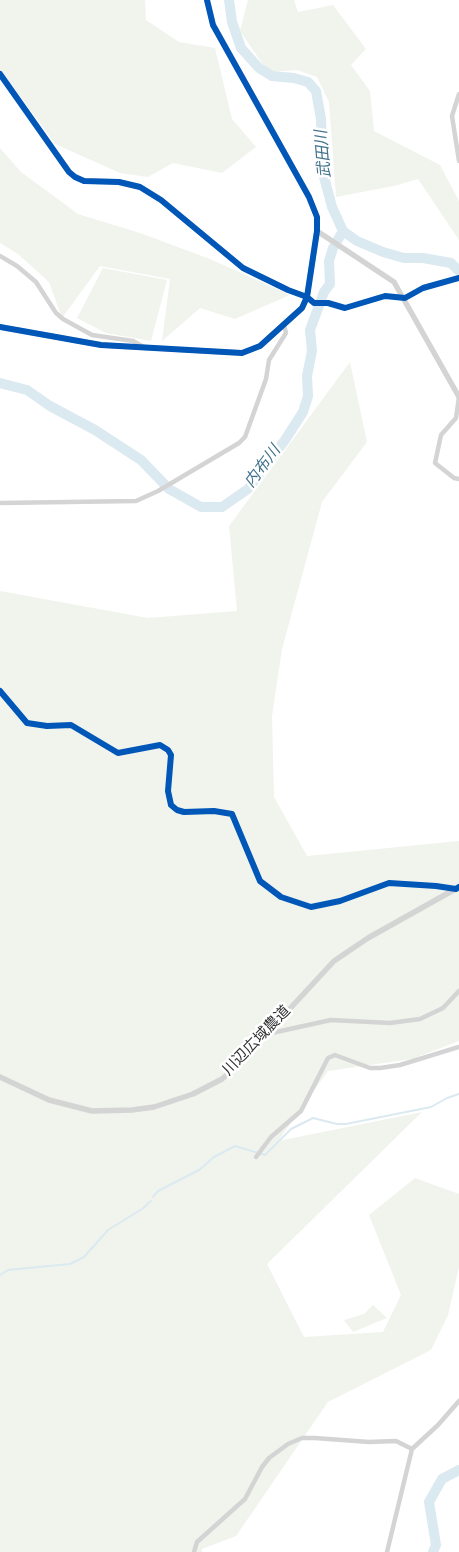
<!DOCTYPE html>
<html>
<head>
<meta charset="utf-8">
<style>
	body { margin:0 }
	canvas { display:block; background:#fff }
</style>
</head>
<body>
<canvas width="459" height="1552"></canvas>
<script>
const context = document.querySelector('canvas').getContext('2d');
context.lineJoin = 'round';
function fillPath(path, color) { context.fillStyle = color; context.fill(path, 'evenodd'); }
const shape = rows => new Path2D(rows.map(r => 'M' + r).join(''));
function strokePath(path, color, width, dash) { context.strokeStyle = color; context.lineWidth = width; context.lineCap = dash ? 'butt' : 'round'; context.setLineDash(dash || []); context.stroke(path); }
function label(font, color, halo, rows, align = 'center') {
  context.font = font + ' Poppins,"Noto Sans JP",sans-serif'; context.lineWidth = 5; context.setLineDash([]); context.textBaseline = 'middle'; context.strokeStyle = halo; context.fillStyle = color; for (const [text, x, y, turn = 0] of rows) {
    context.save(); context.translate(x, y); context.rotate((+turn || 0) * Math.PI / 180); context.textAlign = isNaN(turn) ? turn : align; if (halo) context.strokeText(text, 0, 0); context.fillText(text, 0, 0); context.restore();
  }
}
const green = shape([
	[0,0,145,0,146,20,179,42,215,48,232,119,256,147,222,173,173,163,148,177,120,173,55,144,0,69],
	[248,0,294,0,298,12,333,5,366,49,351,65,370,91,374,131,440,165,459,201,459,240,418,179,394,186,336,197,329,102,317,77,297,70,268,72,240,31],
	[0,148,21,172,78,214,140,233,210,259,290,295,235,319,200,308,162,341,170,279,100,266,62,318,49,282,18,254,0,243],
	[103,268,167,280,151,341,106,333,77,318],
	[350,362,367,442,322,502,282,649,272,716,274,797,307,856,459,841,459,1041,412,1059,328,1071,278,1141,422,1112,267,1264,304,1337,383,1332,401,1295,369,1215,415,1178,459,1194,459,1267,448,1315,431,1350,328,1402,236,1536,202,1549,202,1552,0,1552,0,591,148,618,237,611,229,526],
	[373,1305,387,1318,353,1332,344,1320,364,1314]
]);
const stream = shape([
	[153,1197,158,1191,199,1170,214,1157,235,1146,265,1155,291,1129,313,1118,337,1124,346,1124,431,1107,447,1098,459,1094],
	[0,1275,8,1270,70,1264,84,1257,108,1230,142,1209,151,1201]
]);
const river = shape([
	[229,0,232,22,241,48,259,68,272,76,294,78,308,82,316,91,321,119,323,173,332,207,343,231,357,241,383,252,404,258,423,258,451,263,459,271],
	[0,383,27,390,50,406,95,430,141,460,169,489,201,507,222,507,248,489,285,440,303,412,308,396,307,376,312,351,310,330,324,292,330,284,329,261,333,248,343,231],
	[433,1552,436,1545,429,1502,442,1479,459,1470]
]);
const minor = shape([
	[459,94,452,116,459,161],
	[0,256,17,266,36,282,56,313,63,319,92,335,133,341,142,346],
	[307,297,314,303,328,303,345,308,385,296,405,298,423,288,459,278],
	[459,397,456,418,441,435,435,463,454,478,459,479],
	[0,503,136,501,158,491,239,443,245,437,266,379,269,360,286,333,284,325],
	[0,691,27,723,47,726,71,725,118,753,160,745,168,750,171,755,168,791,171,805,177,810,184,812,214,811,232,814,260,881,281,897,311,907,340,901,389,883,436,886,456,889],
	[267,1034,331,1020,390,1023,420,1019,443,1008,459,991],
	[256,1157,271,1137,301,1111,328,1058,335,1055,370,1068,380,1068,400,1065,459,1047],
	[194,1552,197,1542,245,1499,262,1467,269,1458,288,1444,302,1438,315,1438,369,1442,396,1441,412,1449],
	[387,1552,412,1449,438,1425,459,1401]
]);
const tertiary = shape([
	[0,74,69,172,75,177,84,181,119,182,140,187,161,200,243,268,288,290,307,297],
	[317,231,394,282,459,397],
	[0,327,101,345,242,353,260,346,302,308,307,297,317,231,317,217,309,197,213,25,207,0],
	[0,1077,49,1100,92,1111,132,1110,154,1107,193,1094,222,1079,235,1068,334,961,368,938,459,887]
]);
const cycleway = shape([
	[0,74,69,172,75,177,84,181,119,182,140,187,161,200,243,268,288,290,307,297,314,303,328,303,345,308,385,296,405,298,423,288,459,278],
	[0,327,101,345,242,353,260,346,302,308,307,297,317,231,317,217,309,197,213,25,207,0],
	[0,691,27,723,47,726,71,725,118,753,160,745,168,750,171,755,168,791,171,805,177,810,184,812,214,811,232,814,260,881,281,897,311,907,340,901,389,883,436,886,456,889,459,887]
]);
const streetNames = [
	["川辺広域農道",257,1041,-46]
];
const waterNames = [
	["武田川",324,154,-95],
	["内布川",263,467,-53]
];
fillPath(green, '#f1f4ed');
strokePath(stream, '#dbe9f0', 2);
strokePath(river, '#dbe9f0', 10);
strokePath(minor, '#d4d4d4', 4.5);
strokePath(tertiary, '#d4d4d4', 5.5);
strokePath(cycleway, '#0057b8', 6);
label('15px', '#2f2f2f', '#fff', streetNames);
label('italic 16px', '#42738c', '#fff', waterNames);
</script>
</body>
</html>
